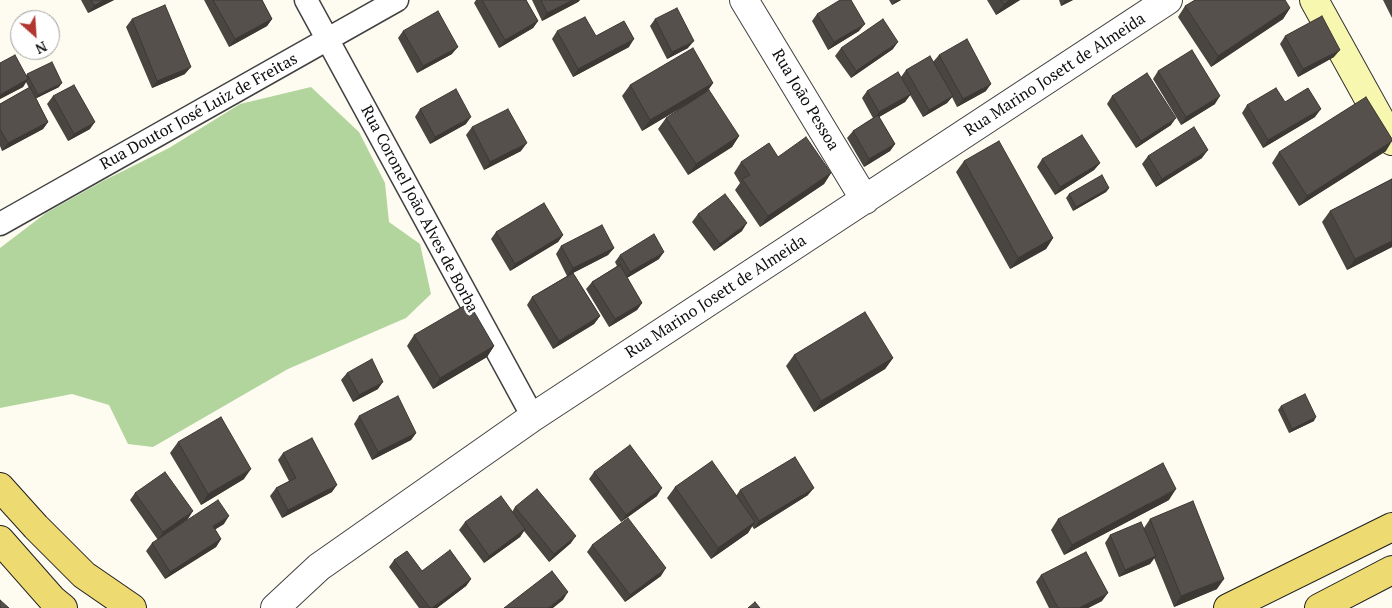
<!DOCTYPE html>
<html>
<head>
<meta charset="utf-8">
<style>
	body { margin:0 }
	#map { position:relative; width:1392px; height:608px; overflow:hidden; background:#fefcf0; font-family:"PT Serif",serif }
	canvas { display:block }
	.north { position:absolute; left:10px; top:10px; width:50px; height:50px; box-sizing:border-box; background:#fff; border:1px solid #9f9f9f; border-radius:50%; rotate:154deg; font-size:14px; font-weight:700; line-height:20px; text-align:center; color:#0e0e0e }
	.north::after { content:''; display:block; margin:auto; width:18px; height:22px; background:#b23731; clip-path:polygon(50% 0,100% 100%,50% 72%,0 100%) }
</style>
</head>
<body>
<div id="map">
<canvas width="1392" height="608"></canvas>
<div class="north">N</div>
</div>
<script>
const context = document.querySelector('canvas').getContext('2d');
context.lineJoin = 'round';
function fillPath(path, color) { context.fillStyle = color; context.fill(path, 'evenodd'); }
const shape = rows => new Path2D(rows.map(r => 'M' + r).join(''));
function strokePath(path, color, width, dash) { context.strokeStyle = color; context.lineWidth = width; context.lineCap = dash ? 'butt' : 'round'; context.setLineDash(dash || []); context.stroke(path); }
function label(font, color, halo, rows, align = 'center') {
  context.font = font + ' "PT Serif",serif'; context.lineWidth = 5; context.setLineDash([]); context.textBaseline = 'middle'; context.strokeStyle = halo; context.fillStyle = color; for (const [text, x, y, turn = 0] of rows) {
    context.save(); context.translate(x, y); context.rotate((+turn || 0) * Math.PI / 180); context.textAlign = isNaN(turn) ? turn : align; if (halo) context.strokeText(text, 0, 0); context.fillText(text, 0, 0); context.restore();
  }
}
const forest = shape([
	[311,87,359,132,385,183,389,222,420,244,431,294,406,318,288,369,153,447,128,444,109,405,72,394,0,408,0,248,46,213,103,181,169,148,240,104]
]);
const minor = shape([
	[306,0,533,417],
	[0,224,397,0]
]);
const tertiary = shape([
	[744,0,865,200],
	[275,608,319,567,533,417,1168,0]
]);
const secondary = shape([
	[1314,0,1392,141]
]);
const primary = shape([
	[0,487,36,527,84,575,132,608],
	[0,540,52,599,63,608],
	[1228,608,1392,527],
	[1319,608,1392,570]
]);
const wall = shape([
	[81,0,114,0,88,13],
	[204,0,262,0,272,19,267,26,229,47],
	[476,0,526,0,538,21,533,28,499,48,474,3],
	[532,0,580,0,578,2,542,21],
	[889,0,901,0,892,5],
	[987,0,1020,0,996,15],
	[1059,0,1073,0,1061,6],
	[1383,0,1392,0,1392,18],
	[1185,6,1290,8,1283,19,1211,67,1178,17],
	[817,14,859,31,828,50,812,21],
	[132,19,185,74,152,88,126,27],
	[655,19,688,48,667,59,650,26],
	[403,31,452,54,417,73,398,38],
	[557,31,596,36,629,47,573,77,552,39],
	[1285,36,1334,57,1298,77,1280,44],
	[841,48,893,49,851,78,835,56],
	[939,55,986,91,957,107,952,97,947,103,923,117,910,95,905,102,879,117,895,144,890,151,864,167,847,138,853,131,873,118,862,98,867,91,901,77,906,70,933,62],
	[0,63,26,76,27,74,59,87,36,98,48,122,43,129,2,151,0,146,0,104,29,88,26,82,23,87,0,99],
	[1158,71,1215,104,1181,125,1153,79],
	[713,83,707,92,739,136,732,147,688,175,658,129,666,118,689,103,642,131,622,96,630,85],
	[53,96,90,129,68,141,47,104],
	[1112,96,1171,125,1136,148,1107,104],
	[1285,102,1315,117,1263,148,1242,113,1247,105],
	[420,109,466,124,430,144,415,117],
	[472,127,521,151,484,170,466,135],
	[1386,151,1299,206,1272,163,1279,152],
	[1148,156,1202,158,1156,187,1142,164],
	[778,157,831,173,824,184,760,227,735,190,740,183,734,173,741,162],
	[1042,159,1100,163,1094,170,1055,195,1037,167],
	[964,161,1053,238,1046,249,1010,269,956,172],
	[1392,179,1392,247,1347,270,1322,222,1330,211],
	[1109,188,1106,192,1073,211,1066,198,1069,194],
	[698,214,742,231,714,251,692,222],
	[496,232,563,235,558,242,510,271,491,239],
	[561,246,614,248,608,255,573,273,600,316,594,324,553,349,527,305,532,297,567,276,556,254],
	[620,255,659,259,627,278,642,303,637,310,609,327,586,289,592,282,617,266,615,262],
	[414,335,494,346,487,357,433,389,407,346],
	[794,355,893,358,885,369,814,412,786,366],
	[347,373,378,389,353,402,341,380],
	[1281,406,1314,421,1289,433,1278,410],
	[359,416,416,433,411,440,372,460,354,424],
	[178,442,244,479,201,505,170,453],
	[283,453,332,492,282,518,270,496,276,488,289,481,278,460],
	[594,472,657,496,621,522,589,479],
	[675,487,736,496,740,490,808,495,754,529,752,526,748,533,711,559,667,498],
	[135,493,188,519,165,535,224,524,215,529,221,539,216,547,165,579,146,551,152,543,158,540,130,500],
	[1169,500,1064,555,1051,530,1058,519],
	[515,507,571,543,549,562,524,531,520,537,484,563,459,530,465,522,512,512],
	[1150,519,1217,589,1174,607,1154,558,1150,564,1119,577,1105,543,1110,535,1144,528],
	[592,545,661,576,625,602,587,552],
	[394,560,422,571,471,579,466,586,437,608,419,608,389,567],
	[1041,575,1102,601,1088,608,1049,608,1036,582]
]);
const shadedWall = shape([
	[104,0,114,0,88,13,94,6],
	[573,0,580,0,578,2,542,21,547,13],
	[896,0,901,0,892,5],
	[1010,0,1020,0,996,15,1004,4],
	[1065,0,1073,0,1061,6],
	[1290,8,1283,19,1211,67,1218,56],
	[272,19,267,26,229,47,235,39],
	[538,21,533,28,499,48,505,40],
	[865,24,859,31,828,50,834,42],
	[634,39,629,47,573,77,578,69],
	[694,41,688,48,667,59,672,52],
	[898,42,893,49,851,78,856,71],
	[458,47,452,54,417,73,423,66],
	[1340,50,1334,57,1298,77,1303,69],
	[191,67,185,74,152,88,157,81],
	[28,79,23,87,0,99,0,95],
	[62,83,59,87,35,99,38,95],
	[713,83,706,93,642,131,650,120],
	[991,84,986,91,957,107,963,99],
	[911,94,905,102,874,120,879,112],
	[953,96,947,103,923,117,929,110],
	[1220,96,1215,104,1181,125,1186,117],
	[1321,109,1315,117,1263,148,1268,140],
	[471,117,466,124,430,144,435,137],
	[1176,118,1171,125,1136,148,1141,141],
	[48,122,43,129,2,151,8,143],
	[95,122,90,129,68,141,74,134],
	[739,136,732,147,688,175,696,164],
	[1392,141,1386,151,1299,206,1307,196],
	[527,143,521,151,484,170,490,162],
	[895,144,890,151,864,167,869,159],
	[1208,150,1202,158,1156,187,1162,179],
	[1100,163,1094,170,1055,195,1060,187],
	[831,173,824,184,760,227,768,216],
	[1109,188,1106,192,1073,211,1076,207],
	[747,223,742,231,714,251,720,244],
	[563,235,558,242,510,271,515,264],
	[1053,238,1046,249,1010,269,1018,258],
	[1392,241,1392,247,1347,270,1355,259],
	[614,248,608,255,567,276,573,268],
	[664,252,659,259,625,279,630,272],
	[642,303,637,310,609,327,615,319],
	[600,316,594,324,553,349,559,341],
	[494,346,487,357,433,389,440,378],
	[893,358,885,369,814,412,821,401],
	[383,382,378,389,353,402,359,395],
	[1316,417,1314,421,1289,433,1292,429],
	[416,433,411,440,372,460,378,452],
	[251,469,244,479,201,505,208,494],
	[337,485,332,492,282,518,288,510],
	[662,488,657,496,621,522,626,515],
	[814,488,808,495,754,529,759,521],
	[1176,489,1169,500,1064,555,1072,545],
	[193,511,188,519,158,540,163,532],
	[229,516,224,524,208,534,213,526],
	[755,522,748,533,711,559,718,548],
	[525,529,520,537,484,563,489,556],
	[576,536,571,543,549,562,554,554],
	[221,539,216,547,165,579,170,572],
	[1156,556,1150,564,1119,577,1125,570],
	[666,568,661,576,625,602,630,595],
	[471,579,466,586,437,608,432,608],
	[1224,579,1217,589,1174,607,1181,596],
	[568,592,563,600,553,608,548,608],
	[1108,593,1102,601,1088,608,1079,608]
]);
const building = shape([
	[91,0,104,0,94,6,91,0],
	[213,0,262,0,272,19,235,39,213,0],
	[482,0,526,0,538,21,505,40,482,0],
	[541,0,573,0,547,13,541,0],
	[840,0,851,0,865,24,834,42,817,14,840,0],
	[1001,0,1010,0,1004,4,1001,0],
	[1195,0,1285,0,1290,8,1218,56,1185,6,1195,0],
	[165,5,191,67,157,81,132,19,165,5],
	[677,8,694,41,672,52,655,19,677,8],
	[438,11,458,47,423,66,403,31,438,11],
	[1322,16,1340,50,1303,69,1285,36,1322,16],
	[585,17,596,36,624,21,634,39,578,69,557,31,585,17],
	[883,19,898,42,856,71,841,48,883,19],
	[967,39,991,84,963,99,939,55,967,39],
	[693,48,713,83,650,120,630,85,693,48],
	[1192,50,1220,96,1186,117,1158,71,1192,50],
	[15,55,28,79,0,95,0,63,15,55],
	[930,56,953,96,929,110,906,70,930,56],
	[52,62,62,83,38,95,27,74,52,62],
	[898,72,911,94,879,112,867,91,898,72],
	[1147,73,1176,118,1141,141,1112,96,1147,73],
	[74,85,95,122,74,134,53,96,74,85],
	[30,87,48,122,8,143,0,129,0,104,30,87],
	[1276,88,1285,102,1308,88,1321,109,1268,140,1247,105,1276,88],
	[456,89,471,117,435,137,420,109,456,89],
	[709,90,739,136,696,164,666,118,709,90],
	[1366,97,1392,139,1392,141,1307,196,1279,152,1366,97],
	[508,109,527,143,490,162,472,127,508,109],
	[878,115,895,144,869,159,853,131,878,115],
	[1194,127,1208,150,1162,179,1148,156,1194,127],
	[1082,135,1100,163,1060,187,1042,159,1082,135],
	[806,137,831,173,768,216,742,179,750,175,741,162,769,143,778,157,806,137],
	[999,141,1053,238,1018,258,964,161,999,141],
	[1102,175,1109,188,1076,207,1069,194,1102,175],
	[1392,179,1392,241,1355,259,1330,211,1392,179],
	[725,194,747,223,720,244,698,214,725,194],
	[544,203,563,235,515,264,496,232,544,203],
	[602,225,614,248,573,268,561,246,602,225],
	[654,234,664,252,630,272,620,255,654,234],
	[620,265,642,303,615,319,592,282,620,265],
	[573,273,600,316,559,341,532,297,573,273],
	[469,303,494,346,440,378,414,335,469,303],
	[865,312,893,358,821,401,794,355,865,312],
	[372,359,383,382,359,395,347,373,372,359],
	[1305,394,1316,417,1292,429,1281,406,1305,394],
	[398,396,416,433,378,452,359,416,398,396],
	[221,417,251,469,208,494,178,442,221,417],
	[312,438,337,485,288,510,276,488,296,478,283,453,312,438],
	[630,445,662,488,626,515,594,472,630,445],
	[795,457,814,488,759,521,740,490,795,457],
	[712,461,755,522,718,548,675,487,712,461],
	[1163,463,1176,489,1072,545,1058,519,1163,463],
	[165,472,193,511,163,532,135,493,165,472],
	[537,489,576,536,554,554,515,507,537,489],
	[501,496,525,529,489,556,465,522,501,496],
	[218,500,229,516,213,526,221,539,170,572,152,543,218,500],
	[1193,501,1224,579,1181,596,1150,519,1193,501],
	[628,518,666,568,630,595,592,545,628,518],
	[1141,522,1156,556,1125,570,1110,535,1141,522],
	[450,550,471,579,432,608,430,608,394,560,407,551,422,571,450,550],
	[1086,552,1108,593,1079,608,1058,608,1041,575,1086,552],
	[552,571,568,592,548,608,504,608,552,571],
	[0,600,9,608,0,608,0,600],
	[755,602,760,608,748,608,755,602]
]);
const streetNames = [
	["Rua Marino Josett de Almeida",1055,75,-33],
	["Rua João Pessoa",805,100,59],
	["Rua Doutor José Luiz de Freitas",199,112,-29],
	["Rua Coronel João Alves de Borba",419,209,62],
	["Rua Marino Josett de Almeida",716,297,-33]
];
fillPath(forest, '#b1d59d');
strokePath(minor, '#414141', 25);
strokePath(tertiary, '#414141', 30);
strokePath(secondary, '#303030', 30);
strokePath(primary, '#1f1f1f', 30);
strokePath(minor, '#fff', 22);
strokePath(tertiary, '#fff', 28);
strokePath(secondary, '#f8f7b0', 28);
strokePath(primary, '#edda71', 28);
fillPath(wall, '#494540');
fillPath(shadedWall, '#3c3834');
fillPath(building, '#55504b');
strokePath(building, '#3c3834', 1);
label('16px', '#0e0e0e', '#fff', streetNames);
</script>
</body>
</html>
